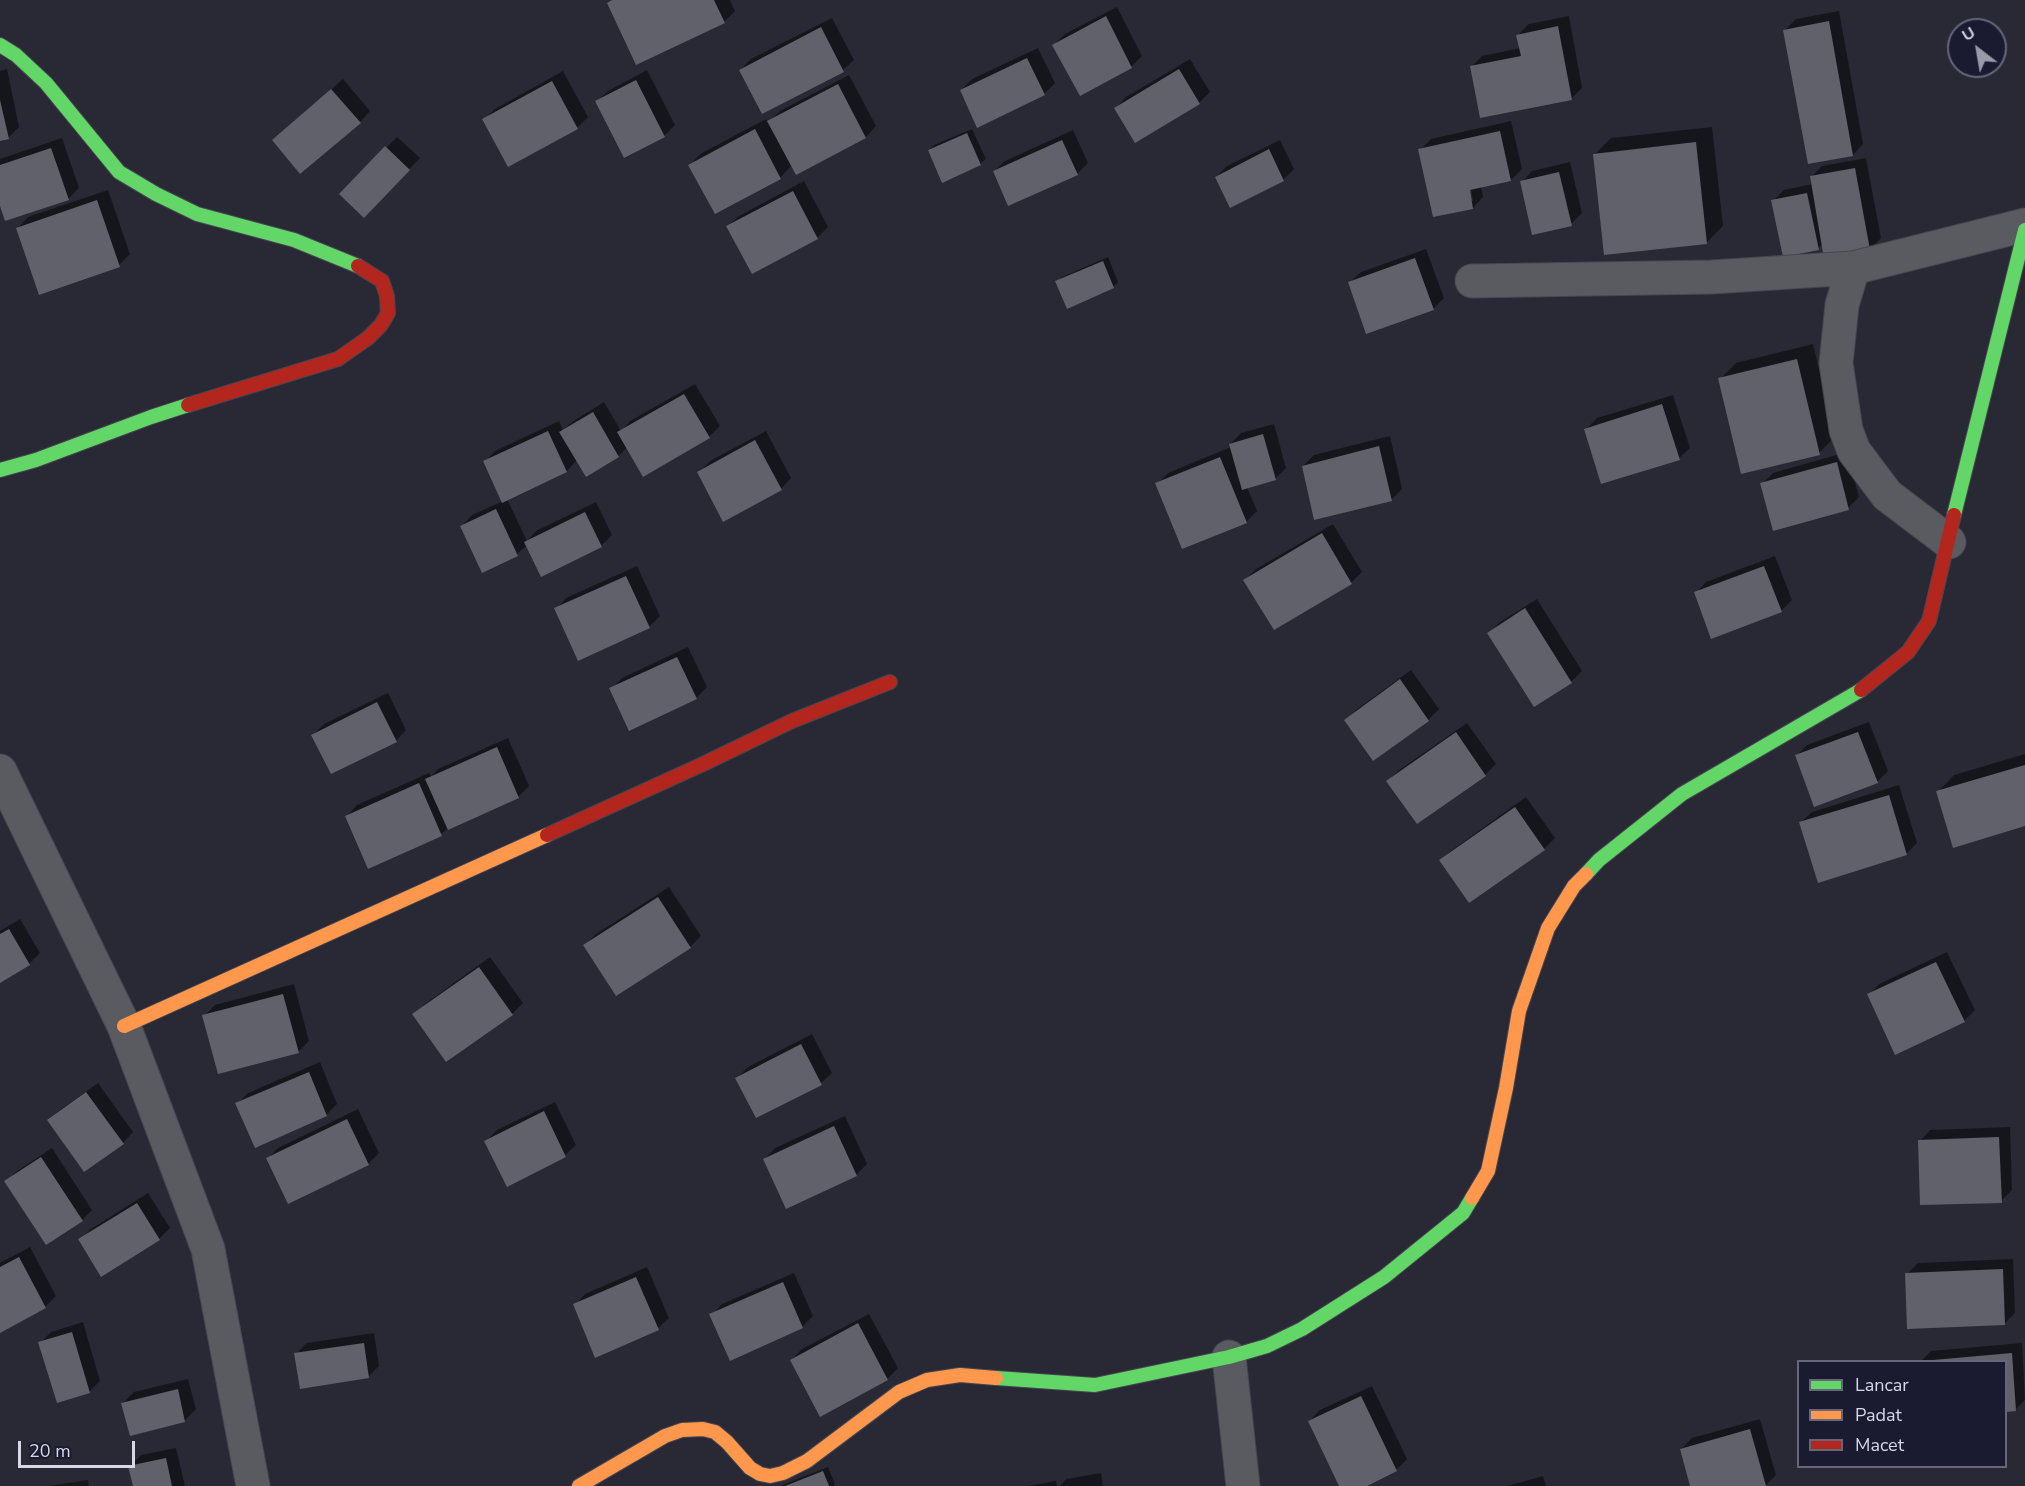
<!DOCTYPE html>
<html>
<head>
<meta charset="utf-8">
<style>
	body { margin:0 }
	#map { position:relative; width:2025px; height:1486px; overflow:hidden; background:#292935; font-family:"Nunito Sans",sans-serif }
	canvas { display:block }
	.legend { position:absolute; left:1797px; top:1360px; width:210px; height:108px; box-sizing:border-box; background:#1a1a30; border:2px solid #65667a; margin:0; padding:8px 10px; list-style:none; font-size:18px; color:#d6d8e8 }
	.legend li { display:flex; align-items:center; gap:12px; height:30px }
	.legend b { width:30px; border:2px solid #65667a }
	.north { position:absolute; left:1947px; top:18px; width:60px; height:60px; box-sizing:border-box; background:#1a1a30; border:2px solid #65667a; border-radius:50%; rotate:329deg; font-size:16px; font-weight:700; line-height:24px; text-align:center; color:#d6d8e8 }
	.north::after { content:''; display:block; margin:auto; width:21px; height:27px; background:#999ba9; clip-path:polygon(50% 0,100% 100%,50% 72%,0 100%) }
	.scale { position:absolute; left:18px; top:1441px; width:117px; height:27px; box-sizing:border-box; border:3px solid #d6d8e8; border-top:0; padding-left:8px; font-size:18px; line-height:21px; white-space:nowrap; color:#d6d8e8; -webkit-text-stroke:4px #1a1a30; paint-order:stroke }
</style>
</head>
<body>
<div id="map">
<canvas width="2025" height="1486"></canvas>
<ul class="legend">
<li><b style="height:8px;background:#63d668"></b>Lancar</li>
<li><b style="height:8px;background:#ff974d"></b>Padat</li>
<li><b style="height:8px;background:#b3261e"></b>Macet</li>
</ul>
<div class="north">U</div>
<div class="scale">20 m</div>
</div>
<script>
const context = document.querySelector('canvas').getContext('2d');
context.lineJoin = 'round';
function fillPath(path, color) { context.fillStyle = color; context.fill(path, 'evenodd'); }
const shape = rows => new Path2D(rows.map(r => 'M' + r).join(''));
function strokePath(path, color, width, dash) { context.strokeStyle = color; context.lineWidth = width; context.lineCap = dash ? 'butt' : 'round'; context.setLineDash(dash || []); context.stroke(path); }
const shadow = shape([
	[612,0,730,0,735,11,724,22,609,3],
	[1117,7,1142,56,1131,67,1054,45,1065,34],
	[1839,11,1863,144,1853,155,1785,30,1796,19],
	[1569,16,1582,88,1571,99,1471,67,1482,56,1521,48,1518,35,1529,24],
	[832,18,854,60,843,70,740,70,751,59],
	[1038,48,1055,83,1044,94,961,90,972,79],
	[1190,59,1210,92,1199,103,1116,108,1126,97],
	[7,69,19,127,8,138,0,139,0,71],
	[647,70,675,125,664,136,597,101,608,91],
	[563,71,588,117,577,128,484,119,495,109],
	[849,75,876,126,866,137,796,173,792,165,780,178,690,165,700,154,766,119,768,123,780,111],
	[343,79,370,111,360,122,274,140],
	[1511,121,1522,169,1511,180,1481,186,1483,197,1473,208,1420,150,1431,139],
	[1470,183,1473,201,1470,201],
	[1712,127,1723,226,1706,243,1595,154,1611,138],
	[972,129,986,159,980,164,943,181,929,150,934,145],
	[1073,130,1088,163,1077,174,994,171,1005,161],
	[397,137,420,158,364,216,341,194],
	[62,138,79,188,68,199,0,201,0,159],
	[1280,140,1294,169,1283,180,1216,177,1227,166],
	[1866,158,1881,238,1870,249,1823,244,1818,248,1773,201,1784,190,1812,184,1811,177,1822,166],
	[1570,162,1582,213,1571,224,1522,182,1532,171],
	[804,181,828,227,817,238,752,272,728,226,739,216],
	[108,190,130,254,119,265,18,228,28,217],
	[1426,249,1444,298,1433,309,1350,282,1361,272],
	[1108,257,1118,282,1113,287,1057,282,1062,277],
	[1813,344,1835,437,1819,453,1720,379,1736,363],
	[695,384,720,426,709,437,628,447,618,456,577,460,567,471,507,499,527,541,536,531,596,502,612,535,601,546,527,545,517,554,483,571,462,526,472,515,503,501,485,462,495,451,559,421,563,430,572,422,604,402,621,431,630,421],
	[1673,395,1690,448,1679,458,1586,429,1597,418],
	[1274,424,1286,468,1275,479,1247,487,1257,511,1246,522,1157,484,1168,473,1231,447,1230,444,1241,433],
	[766,431,791,478,781,489,699,472,710,461],
	[1390,436,1402,489,1391,500,1303,466,1314,455],
	[1847,452,1859,497,1848,508,1762,484,1773,473],
	[1333,524,1362,572,1351,583,1274,628,1245,580,1256,569],
	[1775,556,1792,600,1781,611,1696,593,1706,582],
	[637,566,660,616,649,627,556,609,566,598],
	[1537,599,1582,671,1571,682,1535,705,1489,633,1500,622],
	[688,647,707,687,696,698,611,689,622,678],
	[1411,670,1439,709,1428,720,1374,759,1346,720,1357,709],
	[388,693,406,730,396,741,313,735,324,724],
	[1869,722,1888,771,1877,782,1796,756,1807,745],
	[1467,723,1496,764,1485,775,1417,822,1388,781,1399,770],
	[508,738,529,786,518,797,447,829,441,834,347,816,357,805,429,773,431,776,438,769],
	[2025,754,2025,825,1938,792,1954,775],
	[1899,785,1917,843,1906,854,1801,822,1812,812],
	[1526,797,1555,838,1544,849,1441,860,1452,850],
	[669,887,701,936,690,947,585,945,596,934],
	[20,919,40,953,29,964,0,982,0,931],
	[1947,952,1975,1010,1964,1021,1869,995,1879,984],
	[490,957,523,1003,512,1014,414,1015,425,1004],
	[294,984,309,1041,298,1052,204,1016,215,1005],
	[812,1034,832,1073,821,1083,737,1078,748,1067],
	[320,1062,337,1104,326,1115,237,1104,248,1093],
	[98,1083,133,1132,123,1143,49,1120,60,1110],
	[555,1102,576,1145,565,1155,508,1185,486,1141,497,1130],
	[358,1109,379,1153,368,1164,267,1159,278,1148],
	[845,1116,867,1164,856,1175,765,1159,775,1148],
	[2010,1127,2012,1190,2001,1201,1920,1141,1930,1130],
	[52,1148,92,1210,82,1220,6,1181,17,1171],
	[148,1193,170,1228,159,1239,80,1239,91,1229],
	[30,1247,56,1296,45,1307,0,1331,0,1263],
	[2013,1259,2015,1313,2004,1324,1907,1274,1918,1263],
	[647,1267,669,1318,658,1328,575,1305,585,1294],
	[794,1273,813,1316,802,1327,711,1315,722,1304],
	[869,1314,898,1368,887,1379,821,1415,791,1360,802,1349],
	[83,1322,100,1381,89,1392,40,1343,51,1332],
	[374,1333,379,1366,368,1377,296,1354,307,1343],
	[2022,1343,2025,1400,2015,1410,2006,1411,2006,1362,1920,1362,1931,1351],
	[188,1379,196,1409,185,1420,131,1434,123,1403,134,1392],
	[1372,1386,1407,1459,1396,1470,1364,1486,1341,1486,1309,1421,1320,1410],
	[1760,1419,1776,1475,1765,1486,1692,1486,1681,1449,1692,1438],
	[176,1448,185,1486,134,1486,130,1466,141,1455],
	[828,1467,835,1484,834,1486,780,1486],
	[1101,1473,1103,1486,1060,1486,1066,1479],
	[1543,1476,1546,1486,1507,1486],
	[88,1480,89,1486,48,1486],
	[1056,1481,1057,1486,1028,1486]
]);
const building = shape([
	[612,0,714,0,725,23,636,65,607,3],
	[1106,16,1132,68,1080,96,1052,45],
	[1829,21,1853,156,1808,164,1783,30],
	[1558,26,1572,100,1480,118,1470,66,1521,56,1516,35],
	[821,27,844,72,762,114,739,70],
	[1027,58,1045,95,977,128,960,90],
	[1179,69,1200,104,1135,143,1114,108],
	[636,80,665,137,624,158,595,101],
	[552,81,578,129,508,167,482,119],
	[838,84,866,138,796,175,767,121],
	[331,89,361,123,300,174,272,140],
	[0,100,9,139,0,141],
	[755,129,781,179,715,214,688,165],
	[1500,131,1511,181,1470,190,1473,209,1433,217,1418,149],
	[967,133,981,165,942,183,928,150],
	[1062,140,1078,175,1008,206,993,171],
	[1696,142,1707,244,1604,255,1593,154],
	[385,146,410,170,364,218,339,194],
	[51,148,69,200,5,221,0,206,0,165],
	[1269,149,1284,181,1230,208,1215,177],
	[1855,168,1870,250,1824,259,1810,176],
	[1559,172,1572,226,1532,235,1520,181],
	[793,191,818,239,752,274,726,226],
	[1807,193,1819,250,1783,257,1771,200],
	[97,200,120,267,39,295,16,228],
	[1415,258,1434,310,1366,334,1348,282],
	[1103,261,1114,288,1067,309,1055,281],
	[1797,359,1820,455,1741,474,1718,378],
	[684,394,710,438,643,477,617,432],
	[1662,404,1680,460,1601,484,1584,429],
	[593,412,619,457,586,477,559,432],
	[548,431,567,472,502,503,483,461],
	[1263,434,1276,480,1242,490,1229,444],
	[755,440,782,490,723,522,697,472],
	[1379,446,1392,501,1314,520,1302,466],
	[1220,457,1247,523,1182,549,1155,483],
	[1837,462,1849,510,1773,531,1760,483],
	[496,509,518,556,482,573,460,526],
	[585,512,602,547,541,577,524,542],
	[1322,533,1352,584,1274,630,1243,580],
	[1764,566,1782,612,1711,639,1694,592],
	[626,576,650,628,578,661,554,608],
	[1525,608,1572,683,1534,707,1487,633],
	[677,657,697,699,629,731,609,688],
	[1400,679,1429,721,1373,761,1344,720],
	[377,702,397,742,331,774,311,735],
	[1456,732,1486,776,1417,824,1386,781],
	[1858,732,1878,783,1814,807,1795,755],
	[497,747,519,798,448,830,425,779],
	[2025,765,2025,826,1953,848,1936,791],
	[419,783,442,836,368,869,345,816],
	[1889,795,1907,855,1818,883,1799,822],
	[1515,807,1545,850,1469,903,1439,860],
	[658,897,691,948,616,996,583,945],
	[9,929,30,965,0,983,0,934],
	[1936,962,1965,1022,1895,1055,1867,994],
	[479,967,513,1015,446,1062,412,1014],
	[283,994,299,1053,218,1074,202,1015],
	[801,1044,822,1085,756,1118,735,1078],
	[309,1072,327,1116,255,1148,235,1103],
	[86,1092,124,1144,84,1172,47,1120],
	[544,1111,566,1157,507,1187,484,1141],
	[347,1119,369,1165,288,1204,266,1158],
	[834,1126,857,1176,786,1209,763,1159],
	[1999,1137,2002,1203,1920,1205,1918,1140],
	[41,1157,83,1221,46,1245,4,1181],
	[137,1203,160,1240,101,1277,78,1239],
	[19,1257,46,1308,0,1333,0,1267],
	[2003,1269,2005,1325,1907,1329,1905,1273],
	[636,1277,659,1330,595,1358,573,1304],
	[783,1282,803,1328,730,1361,709,1314],
	[858,1323,888,1380,820,1417,790,1360],
	[72,1332,90,1393,57,1403,38,1342],
	[364,1343,369,1378,300,1389,294,1353],
	[2012,1353,2016,1411,2006,1412,2006,1362,1933,1362,1933,1360],
	[178,1389,185,1422,130,1436,121,1403],
	[1361,1396,1397,1471,1367,1486,1339,1486,1308,1421],
	[1750,1429,1766,1486,1690,1486,1680,1449],
	[166,1458,172,1486,133,1486,128,1466],
	[823,1471,829,1486,785,1486]
]);
const street = shape([
	[1853,268,1842,305,1836,363,1846,430,1854,451,1887,495,1949,542],
	[1472,281,1712,277,1853,268,2025,225],
	[0,771,124,1026,208,1249,253,1486],
	[1229,1357,1243,1486]
]);
const fast = shape([
	[0,45,16,55,46,83,119,172,156,194,197,214,294,240,358,266],
	[0,470,36,460,151,417,188,405],
	[1954,515,2025,230],
	[1586,874,1599,860,1682,794,1861,690],
	[996,1378,1095,1385,1229,1357,1267,1346,1302,1329,1384,1277,1463,1213,1472,1198]
]);
const slow = shape([
	[124,1026,547,835],
	[1472,1198,1488,1171,1506,1088,1519,1011,1548,928,1574,886,1586,874],
	[579,1486,665,1436,682,1430,703,1429,715,1432,727,1442,750,1468,760,1474,770,1476,783,1473,807,1461,899,1392,927,1380,960,1375,996,1378]
]);
const jam = shape([
	[188,405,338,359,368,338,381,325,388,313,387,296,382,281,358,266],
	[1861,690,1908,652,1929,621,1954,515],
	[547,835,701,765,792,721,890,682]
]);
fillPath(shadow, '#0007');
fillPath(building, '#61616b');
strokePath(street, '#464651', 35);
strokePath(fast, '#464651', 16);
strokePath(slow, '#464651', 16);
strokePath(jam, '#464651', 16);
strokePath(street, '#5a5b61', 33);
strokePath(fast, '#63d668', 14);
strokePath(slow, '#ff974d', 14);
strokePath(jam, '#b3261e', 14);
</script>
</body>
</html>
